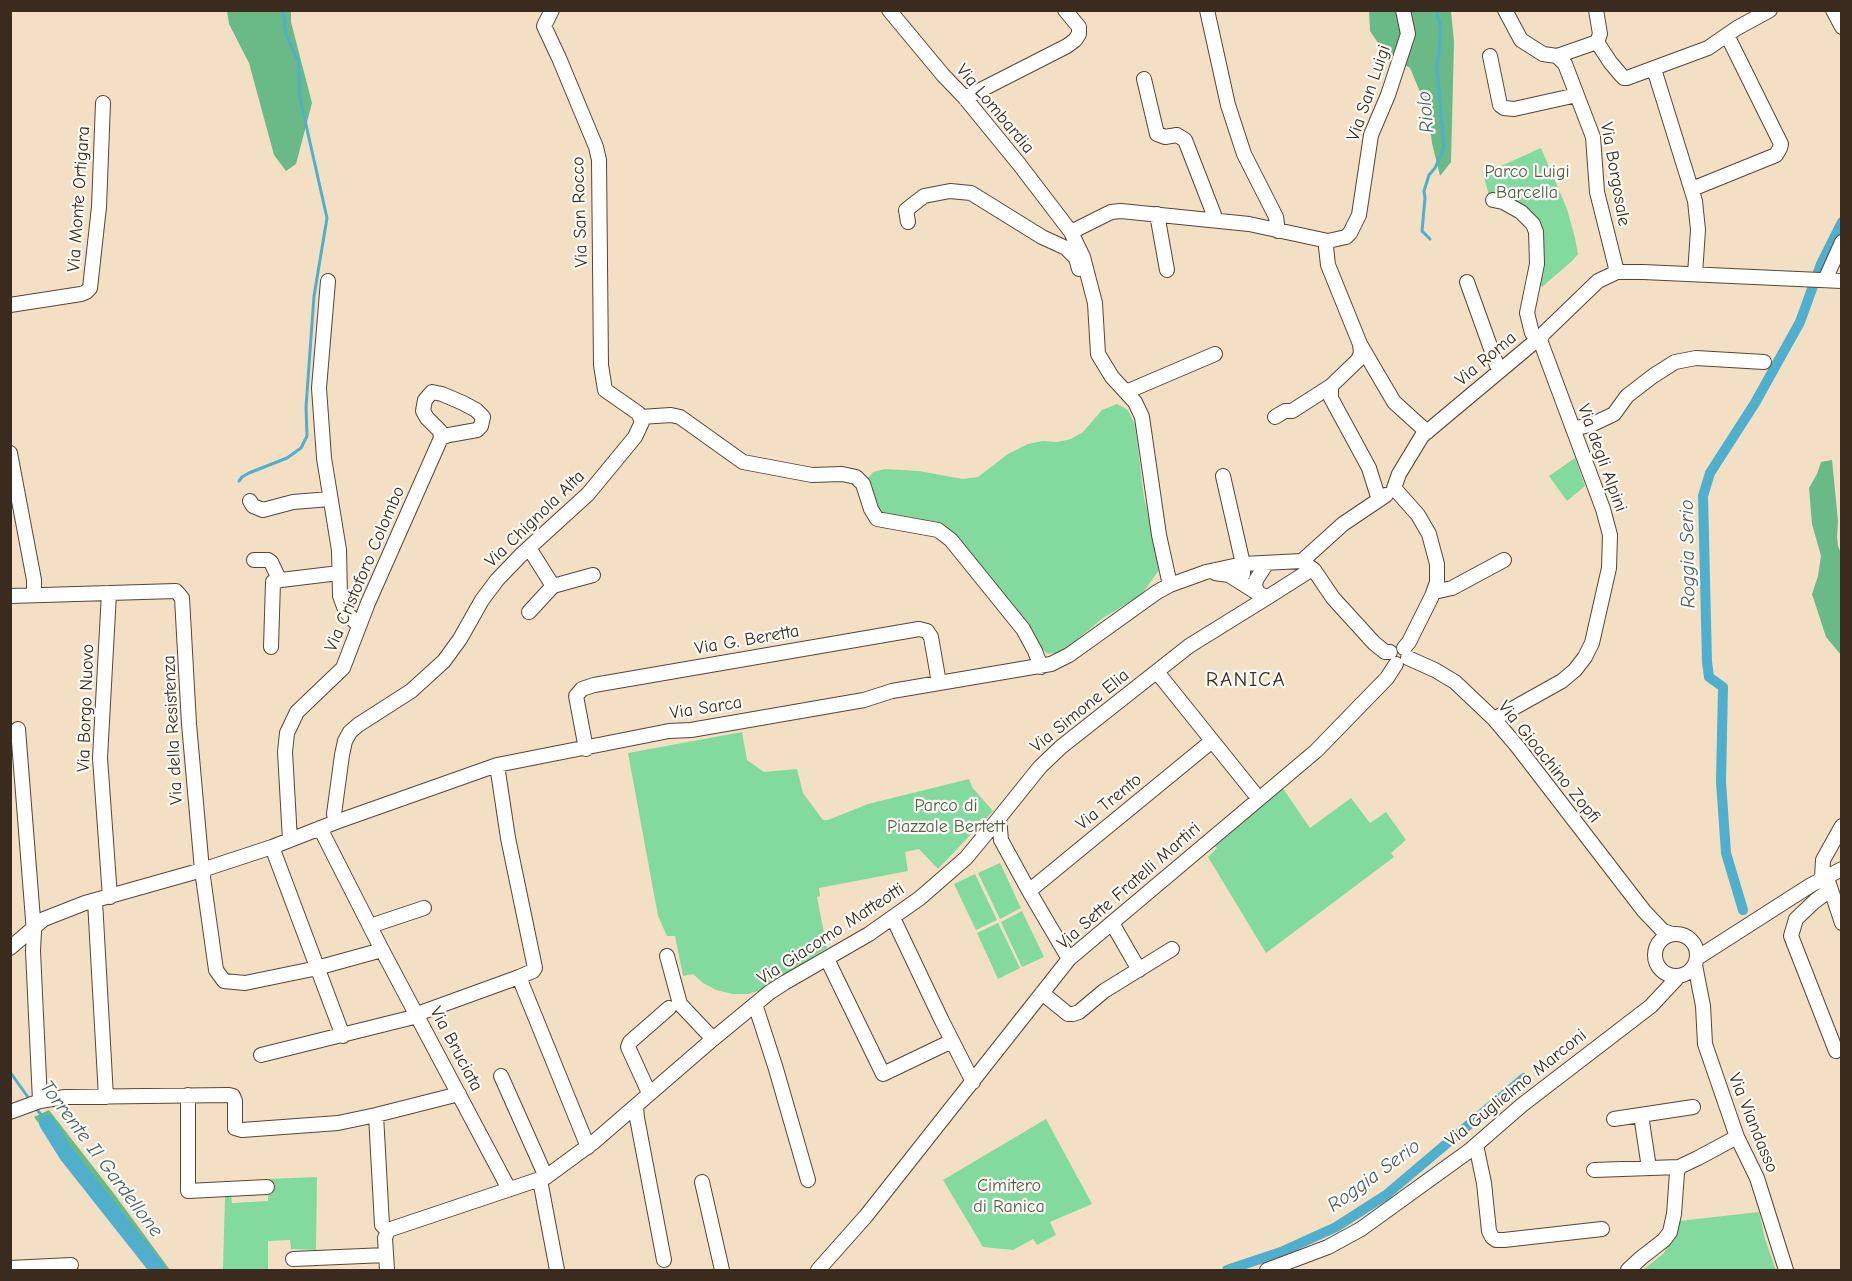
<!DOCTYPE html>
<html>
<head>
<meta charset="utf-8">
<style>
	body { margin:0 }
	#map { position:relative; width:1852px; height:1281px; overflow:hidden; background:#f3e0c4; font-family:"Comic Neue",sans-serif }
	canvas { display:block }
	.frame { position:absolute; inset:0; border:12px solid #3b2a1e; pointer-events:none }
</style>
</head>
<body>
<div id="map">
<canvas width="1852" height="1281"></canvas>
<div class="frame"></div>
</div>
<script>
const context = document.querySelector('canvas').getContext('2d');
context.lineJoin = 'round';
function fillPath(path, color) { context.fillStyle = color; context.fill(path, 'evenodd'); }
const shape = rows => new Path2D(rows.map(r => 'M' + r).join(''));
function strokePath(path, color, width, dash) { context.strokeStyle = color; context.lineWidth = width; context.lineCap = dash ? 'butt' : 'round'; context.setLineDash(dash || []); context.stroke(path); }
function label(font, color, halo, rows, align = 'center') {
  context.font = font + ' "Comic Neue",sans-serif'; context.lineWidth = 4.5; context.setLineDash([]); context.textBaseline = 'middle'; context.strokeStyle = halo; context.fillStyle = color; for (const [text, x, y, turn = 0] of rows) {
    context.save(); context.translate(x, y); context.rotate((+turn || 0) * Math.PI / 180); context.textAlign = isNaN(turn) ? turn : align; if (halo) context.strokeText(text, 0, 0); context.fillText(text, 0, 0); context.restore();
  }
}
const green = shape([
	[1541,148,1567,209,1575,238,1578,254,1572,261,1542,287,1537,284,1537,225,1489,195,1483,174],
	[1117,404,1128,410,1135,425,1144,497,1160,569,1141,595,1103,618,1062,652,1048,654,1036,644,945,525,878,512,865,487,868,478,873,472,885,469,919,471,963,479,978,477,1008,454,1028,444,1043,441,1057,442,1071,439,1083,432,1102,410],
	[1575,458,1585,486,1567,501,1549,476],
	[742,732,747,760,764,772,797,769,803,793,823,820,828,820,868,804,969,779,972,787,993,811,938,869,919,849,905,852,908,871,819,888,820,896,817,897,827,948,761,990,748,994,733,994,716,990,703,983,693,974,683,976,675,936,667,936,658,916,628,753],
	[1282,787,1310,828,1351,798,1370,823,1386,812,1406,840,1391,853,1394,857,1266,953,1208,857,1217,848,1213,843],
	[1000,863,1021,908,1000,919,978,873],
	[975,874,997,920,976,930,954,884],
	[1022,911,1044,957,1022,967,1001,922],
	[998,923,1020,968,998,979,977,933],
	[1046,1119,1092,1204,1050,1222,1056,1235,1037,1245,1033,1239,1013,1250,983,1247,943,1180],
	[317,1177,316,1250,291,1249,290,1240,268,1241,268,1270,223,1270,225,1196,231,1196,232,1203,268,1201,269,1179],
	[1759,1212,1765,1239,1776,1270,1643,1270,1664,1253,1679,1221]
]);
const forest = shape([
	[1369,10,1451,11,1454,42,1451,162,1440,176,1432,143,1428,111,1410,68,1385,53,1370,31],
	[227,11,291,11,291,22,312,103,296,164,286,171,274,155,249,63,229,24],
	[1832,460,1838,521,1837,537,1838,546,1841,553,1841,655,1826,637,1812,594,1818,576,1821,556,1812,524,1809,488,1817,474,1821,462],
	[49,1110,115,1195,170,1270,149,1270,34,1117]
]);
const stream = shape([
	[1430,239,1422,231,1425,198,1424,191,1429,175,1435,168,1444,148,1437,67,1440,42,1440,25,1436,10],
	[239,481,242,477,249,473,287,458,301,448,307,436,306,407,314,296,327,218,300,98,298,61,286,34,283,10],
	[10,1072,30,1100],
	[36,1108,47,1123]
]);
const canal = shape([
	[1743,910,1726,853,1721,782,1723,687,1709,677,1707,662,1703,496,1710,473,1755,403,1800,322,1821,264,1842,222],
	[1227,1270,1281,1252,1336,1227,1386,1195,1524,1078]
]);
const river = shape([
	[47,1123,67,1155,158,1270]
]);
const minor = shape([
	[552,10,544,26,559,58,596,147,599,160,601,365,605,390,638,413,640,417],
	[889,10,943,75,965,98,1019,164,1071,232,1083,257,1095,303,1098,354,1112,377,1135,402,1142,417,1159,535,1170,585],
	[1207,10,1228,105,1244,154,1276,217,1278,231],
	[1505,10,1521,40,1543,54,1557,56,1597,42,1600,34,1596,10],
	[1833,10,1842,27],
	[1597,42,1610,62,1621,75,1624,78,1627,78,1708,48,1737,28,1770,10],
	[1490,56,1500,105,1504,108,1514,109,1577,95],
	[1557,56,1565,64,1593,137,1597,192,1617,272],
	[1654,69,1695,201,1698,230,1695,274],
	[1144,79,1157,134,1165,137,1177,135,1185,140,1216,220],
	[965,98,1067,46,1075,40,1079,34,1079,27,1065,10],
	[1692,189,1776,155,1780,148,1781,144,1727,35],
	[1493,200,1503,202,1521,212,1533,224,1536,232,1537,264,1527,313,1532,333,1540,340],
	[1157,214,1167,270],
	[908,222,906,210,924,196,950,191,971,193,1042,237,1066,248,1076,258,1079,269],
	[1071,232,1111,212,1121,211,1249,224,1328,241,1326,247,1328,265,1360,344,1394,402,1427,432],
	[1328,241,1346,237,1350,233,1359,215,1371,135,1388,95,1408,34,1403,10],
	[1825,280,1842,242],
	[328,281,319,388,324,458,339,550,340,596,346,612,359,626],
	[1467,282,1499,371],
	[10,305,81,294,86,292,90,288,99,207,103,103],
	[1331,386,1331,398,1369,468,1379,500],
	[1126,392,1215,354],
	[640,417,671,415,680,417,743,462,812,475,842,474,856,477,863,484,871,509,877,519,938,530,951,540,1023,629,1035,651,1041,667],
	[1275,417,1285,411,1292,411,1331,386,1358,360,1361,353,1360,344],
	[1573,429,1593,424,1614,414,1627,396,1653,376,1675,362,1696,358,1764,362],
	[10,453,34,580,34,591,31,595],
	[1223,476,1243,564,1243,574],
	[1394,488,1399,474,1422,436,1532,344,1540,340,1543,334,1598,281,1617,272,1643,272,1842,281],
	[1394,488,1418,515,1429,534,1437,564,1437,582,1432,596,1409,642,1404,648],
	[250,501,253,506,263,510,293,502,330,499],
	[529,548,553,586,593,575],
	[254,560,268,560,271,562,278,577,281,580,339,573],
	[1302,561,1343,524,1386,495],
	[1215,573,1229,575,1259,594,1268,597,1312,569],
	[1434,592,1452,588,1504,560],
	[109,593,100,758,110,897],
	[1259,594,1255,587,1256,580,1267,563],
	[10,596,176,591,182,598,189,724,202,870,216,970,224,981,245,983,313,969,382,950],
	[529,612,553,586],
	[271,647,273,582,281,580],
	[1408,658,1435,670,1455,682,1494,719,1517,746,1644,911,1663,931,1672,934],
	[1157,672,1259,799],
	[1494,719,1562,681,1575,670,1585,657,1592,643,1609,568,1610,535,1603,509,1540,340],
	[18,729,34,932,33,951,40,1101],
	[586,749,576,696,582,689,594,685,919,629,927,631,931,637,939,683],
	[336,822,334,814,342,755,345,741,350,732,358,725,411,691,444,661,460,639,482,600,497,580,521,555,588,494,635,437,642,422,640,417],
	[320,828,382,950,509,1189],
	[290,840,285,752,287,733,297,712,343,668,368,603,441,438,440,431,427,418,423,411,425,400,432,392,442,394,463,403,476,410,483,417,481,426,477,430,449,435,441,438],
	[272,847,343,1036],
	[1822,878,1823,860,1842,826],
	[1829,884,1842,923],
	[1830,890,1815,901,1796,919,1791,936,1836,1051],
	[1029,891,1212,741],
	[95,901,106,1097],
	[893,918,942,1021,973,1082],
	[1112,923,1139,970],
	[370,926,424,908],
	'1655 955a21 21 0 1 1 42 0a21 21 0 1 1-42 0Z',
	[10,948,44,919,85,903,202,870,272,847,336,822,497,765,669,731,691,730,864,700,892,691,1051,664,1069,655,1157,592,1170,585,1206,572,1243,564,1302,561,1314,570,1333,598,1374,643,1385,652,1390,652],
	[667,956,680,1004,713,1039],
	[1697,958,1811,885,1842,869],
	[827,959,883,1074,952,1041],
	[1069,959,1029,891,1001,840,999,818,1040,767,1061,747,1189,646,1268,597],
	[1695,965,1703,1006,1705,1044,1737,1137,1757,1178,1786,1270],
	[519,977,588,1147],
	[1042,993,1068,1014,1073,1014,1079,1012,1104,991,1172,949],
	[755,1004,776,1069,808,1180],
	[417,1014,519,977,533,971,535,968,508,838,497,765],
	[261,1055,418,1016],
	[501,1076,546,1177],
	[649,1093,628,1047,630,1042,669,1008],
	[188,1095,188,1191,267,1187],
	[636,1106,637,1118,664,1260],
	[10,1112,40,1101,65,1097,229,1095,233,1096,235,1101,235,1128,242,1130,338,1123,376,1115,459,1094],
	[376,1115,382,1225,388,1230],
	[1641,1115,1649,1168],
	[1614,1119,1693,1107],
	[1476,1145,1484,1183,1489,1231,1492,1237,1496,1240,1504,1240,1602,1229],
	[1594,1170,1679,1167],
	[540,1180,557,1270],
	[702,1182,722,1270],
	[388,1230,546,1177,595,1141,713,1039,770,992,784,983,869,934,920,898,966,858,999,818],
	[293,1259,386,1255],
	[10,1268,71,1265],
	[387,1270,385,1238,388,1230],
	[818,1270,866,1216,1069,959,1316,751,1387,678,1396,664],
	[1267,1270,1328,1247,1361,1229,1469,1151,1522,1105,1651,1006,1678,977],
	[1628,1270,1641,1258,1664,1240,1670,1232,1674,1214,1677,1173,1679,1167,1698,1158,1737,1137]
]);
const streetNames = [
	["Via San Luigi",1369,93,-71],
	["Via Lombardia",995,109,50],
	["Via Borgosale",1615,174,80],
	["Via Monte Ortigara",79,199,-86],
	["Via San Rocco",580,212,-92],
	["Via Roma",1486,359,-40],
	["Via degli Alpini",1602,458,70],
	["Via Chignola Alta",535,519,-44],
	["Via Cristoforo Colombo",365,569,-67],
	["Via G. Beretta",747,640,-10],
	["Via Borgo Nuovo",86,708,-88],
	["Via Sarca",706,708,-9],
	["Via Simone Elia",1080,711,-39],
	["Via della Resistenza",173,730,-93],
	["Via Gioachino Zopfi",1549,762,51],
	["Via Trento",1109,802,-39],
	["Via Sette Fratelli Martiri",1129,886,-41],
	["Via Giacomo Matteotti",831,934,-33],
	["Via Bruciata",456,1049,62],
	["Via Guglielmo Marconi",1516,1088,-39],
	["Via Viandasso",1753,1123,68]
];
const parkNames = [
	["Parco Luigi",1527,172],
	["Barcella",1527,193],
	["Parco di",946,806],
	["Piazzale Bertett",946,827],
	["Cimitero",1009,1186],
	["di Ranica",1009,1207]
];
const waterNames = [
	["Riolo",1426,112,-95],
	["Roggia Serio",1688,554,-91],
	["Torrente Il Gardellone",101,1159,53],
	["Roggia Serio",1374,1176,-36]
];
const quarterNames = [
	["RANICA",1246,680]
];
fillPath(green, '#82da9f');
fillPath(forest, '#69ba86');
strokePath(stream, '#4fafcd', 3);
strokePath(canal, '#4fafcd', 10);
strokePath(river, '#4fafcd', 16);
strokePath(minor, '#574537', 16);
strokePath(minor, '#fff', 14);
label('18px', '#3b2a1e', '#fdfcf7', streetNames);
label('18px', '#505f45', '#fdfcf7', parkNames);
label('italic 20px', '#435f64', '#fdfcf7', waterNames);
context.letterSpacing = '1.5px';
label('21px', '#3b2a1e', '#fdfcf7', quarterNames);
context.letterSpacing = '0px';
</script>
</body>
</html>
